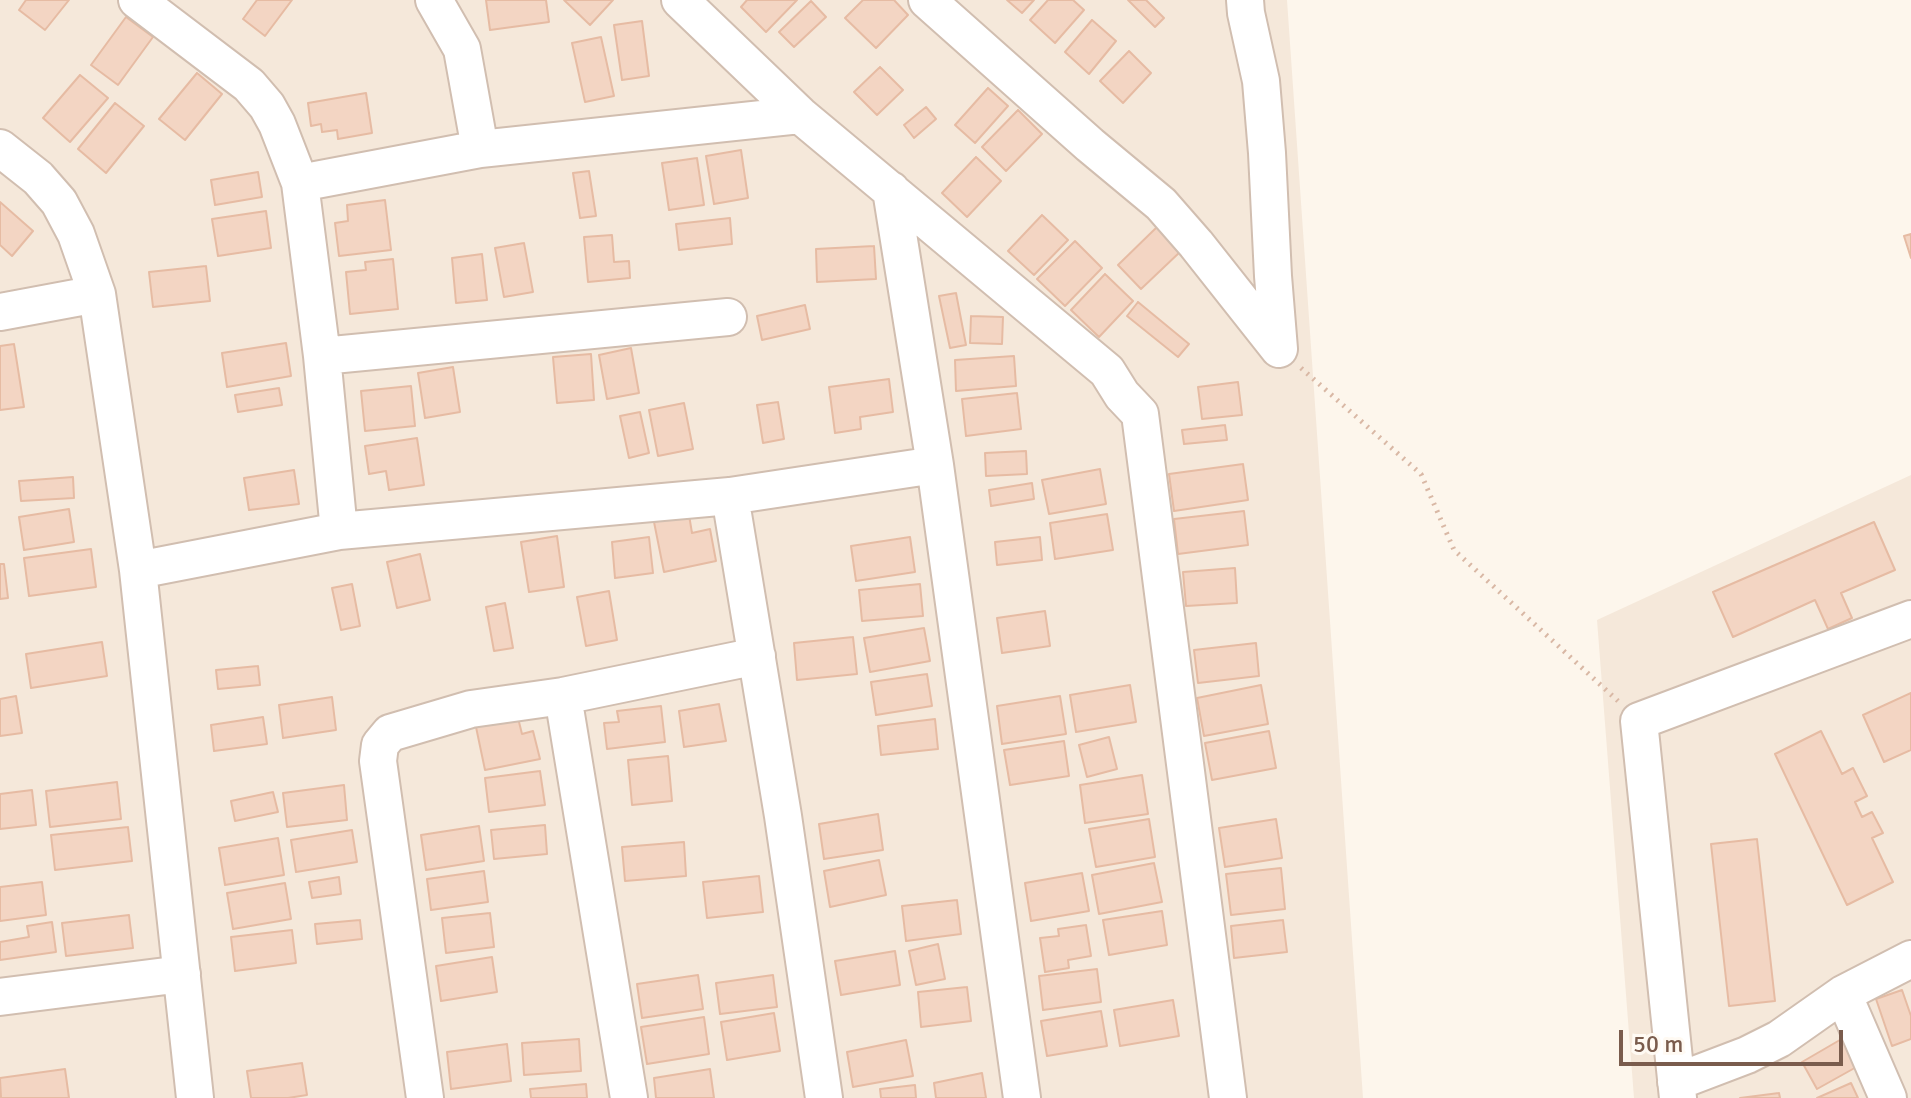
<!DOCTYPE html>
<html>
<head>
<meta charset="utf-8">
<style>
	body { margin:0 }
	#map { position:relative; width:1911px; height:1098px; overflow:hidden; background:#fdf6ec; font-family:Signika,sans-serif }
	canvas { display:block }
	.scale { position:absolute; left:1619px; top:1030px; width:224px; height:36px; box-sizing:border-box; border:4px solid #7a5c4d; border-top:0; padding-left:10px; font-size:24px; line-height:28px; white-space:nowrap; color:#7a5c4d; -webkit-text-stroke:6px #fffaf3; paint-order:stroke }
</style>
</head>
<body>
<div id="map">
<canvas width="1911" height="1098"></canvas>
<div class="scale">50 m</div>
</div>
<script>
const context = document.querySelector('canvas').getContext('2d');
context.lineJoin = 'round';
function fillPath(path, color) { context.fillStyle = color; context.fill(path, 'evenodd'); }
const shape = rows => new Path2D(rows.map(r => 'M' + r).join(''));
function strokePath(path, color, width, dash) { context.strokeStyle = color; context.lineWidth = width; context.lineCap = dash ? 'butt' : 'round'; context.setLineDash(dash || []); context.stroke(path); }
const residential = shape([
	[0,0,1287,0,1363,1098,0,1098],
	[1911,475,1911,1098,1634,1098,1597,620]
]);
const building = shape([
	[26,0,69,0,45,30,19,10,26,0],
	[257,0,292,0,265,36,243,19,257,0],
	[486,0,546,0,549,22,490,30,486,0],
	[564,0,613,0,590,25,564,0],
	[747,0,797,0,766,32,741,7,747,0],
	[863,0,894,0,908,15,876,48,845,18,863,0],
	[1007,0,1034,0,1022,13,1007,0],
	[1048,0,1073,0,1084,10,1055,43,1030,20,1048,0],
	[1128,0,1146,0,1164,18,1155,27,1128,0],
	[811,1,826,17,794,47,779,32,811,1],
	[126,17,153,37,118,85,91,65,126,17],
	[1092,20,1116,41,1089,74,1065,52,1092,20],
	[642,21,649,76,622,80,614,25,642,21],
	[601,37,614,96,585,102,572,43,601,37],
	[1129,51,1151,73,1123,103,1100,81,1129,51],
	[880,67,903,90,877,115,854,92,880,67],
	[197,73,222,94,185,140,159,119,197,73],
	[80,75,108,98,70,142,43,118,80,75],
	[988,88,1008,106,975,143,955,125,988,88],
	[366,93,372,133,338,139,337,130,322,132,321,124,311,126,308,103,366,93],
	[115,103,144,126,106,173,78,149,115,103],
	[926,107,936,119,914,138,904,125,926,107],
	[1018,110,1042,134,1006,171,982,147,1018,110],
	[741,150,748,198,714,204,706,156,741,150],
	[976,157,1001,181,967,217,942,193,976,157],
	[697,158,704,205,669,210,662,163,697,158],
	[589,171,596,216,580,218,573,173,589,171],
	[258,172,262,197,215,205,211,180,258,172],
	[385,200,391,250,339,256,335,223,348,221,347,205,385,200],
	[0,202,33,231,12,256,0,245,0,202],
	[266,211,271,248,218,256,212,219,266,211],
	[1042,215,1068,240,1034,275,1008,251,1042,215],
	[730,218,732,244,679,250,676,224,730,218],
	[1157,227,1181,251,1141,289,1118,265,1157,227],
	[1911,234,1911,258,1904,236,1911,234],
	[612,235,614,262,629,261,630,278,588,282,584,237,612,235],
	[1075,241,1102,268,1065,306,1037,279,1075,241],
	[524,243,533,292,504,297,495,248,524,243],
	[874,246,876,279,817,282,816,249,874,246],
	[482,254,487,300,456,303,452,258,482,254],
	[393,259,398,309,350,314,346,272,366,270,365,262,393,259],
	[206,266,210,301,153,307,149,272,206,266],
	[1105,274,1133,301,1099,337,1071,310,1105,274],
	[956,293,966,345,950,348,939,296,956,293],
	[1138,302,1189,344,1178,357,1127,316,1138,302],
	[805,305,810,329,762,340,757,316,805,305],
	[971,316,1003,317,1002,344,970,343,971,316],
	[286,343,291,376,227,387,222,353,286,343],
	[14,344,24,407,0,410,0,346,14,344],
	[631,348,639,393,607,399,599,355,631,348],
	[591,354,594,400,557,403,553,357,591,354],
	[1014,356,1016,386,956,391,955,360,1014,356],
	[453,367,460,412,425,418,418,373,453,367],
	[889,379,893,412,860,417,861,429,835,433,829,387,889,379],
	[1238,382,1242,415,1202,419,1198,387,1238,382],
	[411,386,415,426,365,431,361,391,411,386],
	[279,388,282,405,238,412,235,395,279,388],
	[1017,393,1021,429,966,436,962,399,1017,393],
	[778,402,784,439,763,443,757,405,778,402],
	[684,403,693,449,658,456,649,410,684,403],
	[640,412,649,453,629,458,620,416,640,412],
	[1225,425,1227,440,1184,444,1182,430,1225,425],
	[417,438,424,485,389,490,386,471,369,474,365,446,417,438],
	[1026,451,1027,474,986,476,985,453,1026,451],
	[1243,464,1248,500,1174,511,1169,474,1243,464],
	[1100,469,1106,504,1049,514,1042,480,1100,469],
	[294,470,299,504,249,510,244,478,294,470],
	[73,477,74,498,21,501,19,481,73,477],
	[1032,483,1034,499,991,506,989,490,1032,483],
	[69,509,74,542,24,550,19,517,69,509],
	[1244,511,1248,545,1178,554,1174,519,1244,511],
	[1107,514,1113,550,1055,559,1050,523,1107,514],
	[689,515,692,533,710,529,716,561,664,572,654,522,689,515],
	[1874,522,1895,570,1841,593,1852,618,1828,629,1815,600,1733,637,1713,592,1874,522],
	[557,536,564,587,529,592,521,542,557,536],
	[649,537,653,573,615,578,612,542,649,537],
	[910,537,915,572,856,581,851,546,910,537],
	[1040,537,1042,560,997,565,995,542,1040,537],
	[91,549,96,587,29,596,24,558,91,549],
	[420,554,430,600,397,608,387,562,420,554],
	[0,564,4,564,8,598,0,599,0,564],
	[1235,568,1237,603,1186,606,1183,572,1235,568],
	[352,584,360,626,341,630,332,588,352,584],
	[920,584,923,616,862,621,859,590,920,584],
	[609,591,617,640,586,646,577,597,609,591],
	[505,603,513,648,494,651,486,607,505,603],
	[1045,611,1050,646,1002,653,997,618,1045,611],
	[924,628,930,661,870,672,864,638,924,628],
	[853,637,857,674,797,680,794,643,853,637],
	[102,642,107,676,31,688,26,654,102,642],
	[1256,643,1259,676,1198,683,1194,650,1256,643],
	[258,666,260,685,218,689,216,670,258,666],
	[927,674,932,706,876,715,871,682,927,674],
	[1130,685,1136,722,1076,732,1070,695,1130,685],
	[1261,685,1268,724,1204,736,1197,698,1261,685],
	[1911,693,1911,750,1884,762,1863,715,1911,693],
	[16,696,22,733,0,736,0,699,16,696],
	[1060,696,1066,734,1002,744,997,706,1060,696],
	[332,697,336,730,283,738,279,705,332,697],
	[719,704,726,741,684,747,679,711,719,704],
	[661,706,665,742,607,749,604,723,619,722,617,711,661,706],
	[263,717,267,744,214,751,211,725,263,717],
	[518,718,522,734,533,731,540,759,485,770,476,727,518,718],
	[935,719,938,749,881,755,878,726,935,719],
	[1269,731,1276,768,1212,780,1205,743,1269,731],
	[1821,731,1842,774,1853,768,1867,796,1855,802,1862,817,1872,812,1883,833,1872,838,1893,882,1847,905,1775,754,1821,731],
	[1109,737,1117,769,1087,777,1079,745,1109,737],
	[1064,741,1069,776,1010,785,1004,750,1064,741],
	[668,756,672,801,632,805,628,760,668,756],
	[540,771,545,805,489,812,485,778,540,771],
	[1142,775,1148,814,1085,823,1080,785,1142,775],
	[117,782,121,819,50,827,46,791,117,782],
	[344,785,347,820,287,827,283,793,344,785],
	[32,790,36,825,0,829,0,794,32,790],
	[273,792,278,812,235,821,231,801,273,792],
	[878,814,883,850,824,859,819,824,878,814],
	[1149,819,1155,857,1096,867,1089,829,1149,819],
	[1276,819,1282,858,1225,867,1219,828,1276,819],
	[545,825,547,854,494,859,491,830,545,825],
	[479,826,484,861,426,870,421,835,479,826],
	[128,827,132,861,55,870,51,835,128,827],
	[352,830,357,862,296,872,291,840,352,830],
	[278,838,284,875,225,885,219,848,278,838],
	[1757,839,1775,1001,1729,1006,1711,844,1757,839],
	[684,842,686,876,625,881,622,847,684,842],
	[879,860,886,895,830,907,824,871,879,860],
	[1154,863,1162,902,1099,914,1092,875,1154,863],
	[1281,868,1285,909,1231,915,1226,874,1281,868],
	[484,871,488,902,431,910,427,879,484,871],
	[1082,873,1089,911,1031,921,1025,883,1082,873],
	[759,876,763,912,707,918,703,882,759,876],
	[339,877,341,894,312,898,309,882,339,877],
	[42,882,46,915,0,921,0,887,42,882],
	[285,883,291,919,233,929,227,893,285,883],
	[957,900,961,934,906,941,902,906,957,900],
	[1162,911,1167,945,1109,955,1103,920,1162,911],
	[490,913,494,947,446,953,442,918,490,913],
	[129,915,133,948,66,956,62,923,129,915],
	[360,920,362,939,317,944,315,924,360,920],
	[1283,920,1287,952,1234,958,1231,926,1283,920],
	[52,922,56,952,0,960,0,942,29,937,27,926,52,922],
	[1086,925,1091,956,1068,960,1069,968,1045,972,1040,938,1059,936,1058,929,1086,925],
	[292,930,296,963,235,971,231,937,292,930],
	[938,944,945,979,916,985,909,951,938,944],
	[895,951,900,985,841,995,835,961,895,951],
	[492,957,497,992,441,1001,436,966,492,957],
	[1097,969,1101,1002,1043,1010,1039,976,1097,969],
	[698,975,703,1009,642,1018,637,984,698,975],
	[773,975,777,1007,720,1014,716,983,773,975],
	[967,987,971,1021,921,1027,918,992,967,987],
	[1902,990,1911,1016,1911,1039,1892,1046,1876,999,1902,990],
	[1173,1000,1179,1036,1120,1046,1114,1010,1173,1000],
	[1101,1011,1107,1046,1047,1056,1041,1021,1101,1011],
	[774,1013,780,1051,727,1060,721,1022,774,1013],
	[704,1017,709,1054,647,1064,641,1027,704,1017],
	[1845,1037,1860,1065,1817,1089,1802,1062,1845,1037],
	[579,1039,581,1071,524,1075,522,1043,579,1039],
	[906,1040,913,1076,853,1087,847,1052,906,1040],
	[507,1044,511,1081,451,1089,447,1052,507,1044],
	[302,1063,307,1095,288,1098,251,1098,247,1071,302,1063],
	[65,1069,69,1098,1,1098,0,1078,65,1069],
	[710,1069,714,1098,656,1098,654,1078,710,1069],
	[982,1073,986,1098,936,1098,934,1083,982,1073],
	[1851,1083,1858,1098,1817,1098,1851,1083],
	[586,1084,587,1098,531,1098,530,1089,586,1084],
	[915,1085,916,1098,881,1098,880,1089,915,1085],
	[1779,1093,1780,1098,1740,1098,1779,1093]
]);
const path = shape([
	[1301,368,1421,474,1454,550,1618,701]
]);
const street = shape([
	[137,0,249,85,267,106,277,124,300,183,322,356,339,531],
	[434,0,462,49,480,149],
	[680,0,800,115,1107,371,1122,395,1140,414,1228,1098],
	[927,0,1090,145,1161,204,1196,244,1279,349],
	[1245,0,1246,13,1261,81,1267,153,1273,276,1279,349],
	[0,148,38,178,59,202,76,234,97,294,138,570,195,1098],
	[300,183,480,149,800,115],
	[891,190,935,465,1022,1098],
	[0,312,97,294],
	[322,356,728,317],
	[730,496,783,816,824,1098],
	[138,570,339,531,730,496,935,465],
	[563,696,629,1098],
	[1843,994,1888,1098],
	[0,997,182,974],
	[1676,1082,1747,1055,1779,1039,1843,994,1911,959],
	[425,1098,378,761,380,745,390,733,471,709,563,696,757,656],
	[1678,1098,1639,721,1911,619]
]);
fillPath(residential, '#f5e8da');
fillPath(building, '#f3d5c3');
strokePath(building, '#e6bba3', 2);
strokePath(street, '#d1beb0', 40);
strokePath(path, '#d9b8a5', 5, [2, 6]);
strokePath(street, '#fff', 36);
</script>
</body>
</html>
